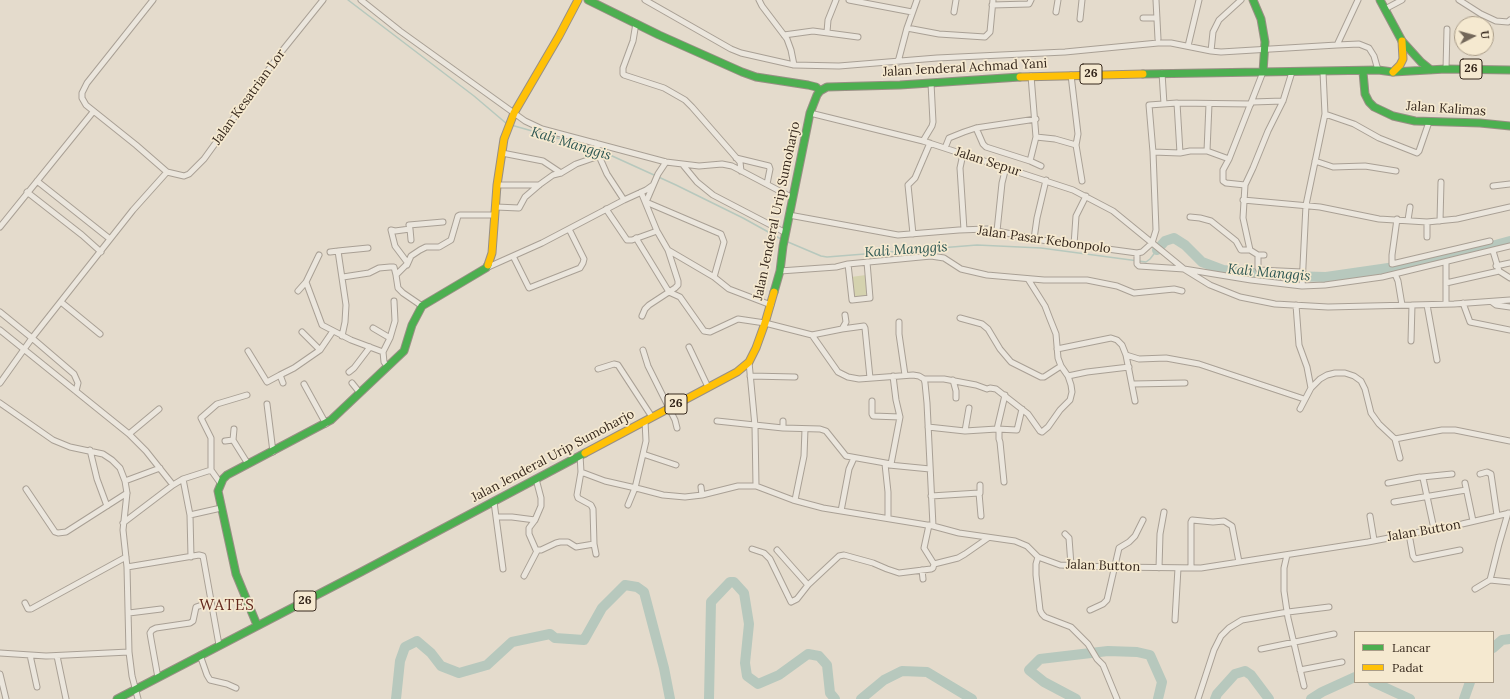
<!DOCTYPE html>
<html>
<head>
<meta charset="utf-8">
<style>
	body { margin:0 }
	#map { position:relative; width:1510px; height:699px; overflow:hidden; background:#e4dbcc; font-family:Lora,serif }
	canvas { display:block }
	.legend { position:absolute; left:1354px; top:631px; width:140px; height:52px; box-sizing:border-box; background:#f5e9d0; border:1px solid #a99c88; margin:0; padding:5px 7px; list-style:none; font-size:12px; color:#36281d }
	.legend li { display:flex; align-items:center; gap:8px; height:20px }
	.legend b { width:20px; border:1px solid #a99c88 }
	.north { position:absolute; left:1454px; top:16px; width:40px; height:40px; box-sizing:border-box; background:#f5e9d0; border:1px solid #a99c88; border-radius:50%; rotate:84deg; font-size:11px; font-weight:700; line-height:16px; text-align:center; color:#36281d }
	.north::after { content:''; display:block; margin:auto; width:14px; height:18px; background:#73675a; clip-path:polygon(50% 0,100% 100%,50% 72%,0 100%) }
</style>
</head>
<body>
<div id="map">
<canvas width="1510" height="699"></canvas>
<ul class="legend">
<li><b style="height:5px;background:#4caf50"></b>Lancar</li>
<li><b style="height:5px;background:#ffc107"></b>Padat</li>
</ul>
<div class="north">U</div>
</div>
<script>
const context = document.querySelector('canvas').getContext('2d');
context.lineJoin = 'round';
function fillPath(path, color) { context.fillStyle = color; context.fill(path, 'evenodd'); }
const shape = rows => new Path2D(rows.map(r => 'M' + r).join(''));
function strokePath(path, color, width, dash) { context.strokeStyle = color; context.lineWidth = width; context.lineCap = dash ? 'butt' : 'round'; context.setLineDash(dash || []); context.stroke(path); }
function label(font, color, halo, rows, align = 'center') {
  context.font = font + ' Lora,serif'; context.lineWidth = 3.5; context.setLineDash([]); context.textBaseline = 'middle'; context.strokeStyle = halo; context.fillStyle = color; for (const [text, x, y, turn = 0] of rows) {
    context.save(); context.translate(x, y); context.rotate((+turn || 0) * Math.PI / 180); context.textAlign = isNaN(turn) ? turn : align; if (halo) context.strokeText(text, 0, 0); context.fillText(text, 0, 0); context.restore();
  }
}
const green = shape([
	[866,275,868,296,853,298,851,277]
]);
const stream = shape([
	[348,0,474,96,507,124],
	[511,125,596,149],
	[599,150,676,185,743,218,781,239],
	[788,242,821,256,827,257,977,245,1041,248,1146,262,1150,259,1157,250]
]);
const river = shape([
	[1157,250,1165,241,1174,238,1185,245,1202,262,1223,270,1285,276,1326,277,1437,261,1510,241],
	[1493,648,1502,640,1510,639],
	[1373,682,1410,699],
	[396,699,400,661,405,647,417,641,431,653,441,666,459,673,487,665,512,642,550,634,555,638,584,640,602,608,625,585,637,587,644,592,664,668,670,699],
	[709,699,711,602,730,582,734,582,744,593,749,624,745,663,747,676,758,684,779,675,808,654,819,656,827,665,830,693,835,699],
	[861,699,884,680,902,671,927,672,972,699],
	[1076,699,1044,682,1029,670,1040,659,1108,651,1137,652,1150,655,1162,682,1158,699],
	[1215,699,1217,694,1235,674,1245,671,1251,675,1269,699],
	[1311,699,1322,692,1355,677],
	[1464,699,1470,682]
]);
const street = shape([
	[153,0,87,83,82,93,82,98,86,105,136,145,167,172,184,176,189,174,204,159,282,51,323,0],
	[361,0,400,31,514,113,525,121,542,129,666,162,699,166,722,164,732,166,793,198],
	[645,0,731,49,741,53,794,65,839,66,937,58,1065,52,1158,43,1171,43,1211,51,1221,52,1337,45,1358,0],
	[759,0,762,6,787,39,791,50,794,65],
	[849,0,912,12],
	[1156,0,1158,39],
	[1459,0,1481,14,1496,21,1508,22,1510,20],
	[992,5,1029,4,1031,0],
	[1385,9,1402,0],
	[954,12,956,0],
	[1056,12,1058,0],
	[1143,18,1157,18],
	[1080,19,1082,0],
	[636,23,633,41,623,68,623,74,624,75,664,88,685,100,692,107,740,162,741,171],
	[907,28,939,34,985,37,990,32,993,0],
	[827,32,828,20,836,0],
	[784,35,813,31,858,37],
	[1337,45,1359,44,1369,48,1374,56,1378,70],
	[1188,46,1199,0],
	[1211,51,1213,32,1219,20,1241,0],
	[898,62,907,28,917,0],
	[1446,69,1447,29],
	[1162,73,1164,104],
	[1071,75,1078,134,1076,145,1082,181],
	[1252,102,1283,101],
	[1177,103,1180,153],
	[810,113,923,141,1073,190,1113,211,1184,269,1210,285,1240,297,1275,304,1328,307,1454,304,1510,300],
	[1325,114,1354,124,1379,138,1417,153,1419,151,1429,122],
	[976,128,983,144,986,147,1030,161,1036,137,1031,76],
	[1036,137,1055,139,1076,145],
	[923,141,932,126,933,122,931,83],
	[596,143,599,156,607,174,624,200],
	[945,148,949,138,964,132,976,128,1036,119],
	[1207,151,1209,104],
	[1153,152,1180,153,1190,151,1207,151,1229,159,1263,72],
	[502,153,543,161,561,173],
	[963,154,960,168,964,230],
	[736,158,769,166,770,169,767,184],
	[1229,159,1223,170,1223,181,1226,183,1245,185],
	[1030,161,1041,166],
	[1315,161,1333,167,1365,166,1396,171],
	[666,162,658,174,646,202,721,234,724,242,714,277,729,289,771,305],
	[683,165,697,182,713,195,786,233],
	[37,181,110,239],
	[497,185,539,185],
	[1493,186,1510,184],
	[27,192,82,235,101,252],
	[641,192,657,231,668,250,678,281,678,285,675,288,649,305,645,309,642,316],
	[1243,200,1320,207,1379,219,1427,222,1457,219,1510,207],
	[496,207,519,208,525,197,539,185,553,175,561,173,576,164,599,156],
	[606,209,627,240,632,240,657,231],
	[789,215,898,235,959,230,987,229,1041,240,1137,253,1142,252,1152,243,1156,230,1153,152,1149,105,1177,103,1251,104],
	[1190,217,1200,218,1211,221,1236,241,1241,250,1250,250],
	[1397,219,1392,255,1392,264,1490,241],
	[1408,220,1410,207],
	[1440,221,1441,182],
	[1427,222,1427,237],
	[0,227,93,112],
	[410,229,411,240],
	[997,231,1002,183,1006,167],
	[913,234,908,185,915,178,930,143],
	[636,238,669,292,680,297,704,331,710,332,738,319,765,323,812,335,838,372,848,377,859,379,913,375,919,376,924,379,925,383,927,403,933,526,959,533,1015,541,1027,546,1038,557,1060,565,1109,567,1201,568,1368,542,1462,524,1510,513],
	[1034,239,1037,218,1046,180],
	[1074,245,1076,216,1086,196],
	[668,250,714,277],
	[1493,251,1499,271,1510,278],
	[330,252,338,251],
	[1137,253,1137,264,1139,266,1184,269,1251,280,1302,286,1325,285,1382,277,1510,246],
	[319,255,306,282,322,325,351,340,383,352,384,362,388,367],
	[1258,255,1258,268,1259,270,1302,272],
	[1264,255,1258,255,1250,250,1243,218,1245,185,1253,168,1268,131,1283,101,1292,72],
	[513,256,529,288,580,268,583,263,584,259,569,229],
	[1446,262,1446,304],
	[848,264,852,300,870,298,867,262],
	[407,265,411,256,420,250,426,247,439,247,451,240,458,216,460,215,495,215],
	[1496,266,1510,263],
	[486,268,542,243,624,200,646,190,653,185],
	[780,271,836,267,848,264,931,256,944,258,961,269,987,275,1044,280,1087,280,1117,286,1134,293,1174,289,1182,291],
	[1395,274,1398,281,1402,305],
	[343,277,369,273,379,268,390,267,394,267,396,275],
	[1446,283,1499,271],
	[1302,286,1306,205,1325,114,1323,72],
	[298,291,306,282],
	[61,302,100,334],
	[1492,302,1496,305,1510,307],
	[1463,303,1470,322,1510,330],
	[1296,305,1299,345,1307,367,1311,388,1300,409],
	[1427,305,1437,360],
	[422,306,403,293,398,288,396,275,407,264,407,262,395,246,391,230,395,231,410,229,409,225,443,222],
	[0,312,32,338,74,374,78,383,76,391],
	[960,318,982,324,988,329,1000,349,1011,362,1041,377,1044,377,1061,366],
	[899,322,899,334,905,375],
	[373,328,390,338],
	[842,329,864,326,865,328,870,378],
	[0,330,129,434,146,451,173,485],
	[302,332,320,350,333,331],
	[812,335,842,329,846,322,845,315],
	[342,336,345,322,346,305,338,251,368,248],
	[1411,341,1412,305],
	[689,347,708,387],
	[1057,349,1111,338,1117,340,1122,345,1126,355,1135,401],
	[643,350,648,366,675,420,677,428],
	[248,351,267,382,280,375,283,383],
	[383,352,390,338,395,321,394,301],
	[1126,355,1139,359,1166,358,1199,364,1304,399],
	[749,362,755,426,756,486],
	[598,369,614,364,618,365,652,417],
	[349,372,354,368,370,347],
	[280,375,294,368,320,350],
	[750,376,795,377],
	[1068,376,1087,372,1129,367],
	[924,379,944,379,976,385,987,389,990,388,996,389,1028,414,1040,431,1042,432,1048,427,1060,410,1070,400,1072,392,1071,385,1068,376,1061,366,1058,358,1056,334,1050,319,1045,306,1028,279],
	[953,380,956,391,956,398],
	[0,383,32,338,133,210,167,172],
	[352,383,360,393],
	[304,384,326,424],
	[1133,384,1185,383],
	[1311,388,1320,379,1327,375,1335,373,1345,373,1354,376,1361,381,1365,389,1371,413,1379,424,1395,439,1400,458],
	[872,401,872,414,873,416,900,417],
	[0,403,53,440,70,447,103,454,112,460,120,468,125,481,127,493,123,530,127,567,129,652],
	[267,404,273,452],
	[717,421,783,428,783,421],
	[928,427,965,431,997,429,1005,395],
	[783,428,820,429,826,431,846,456,891,464,900,417,896,400,893,376],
	[997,429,1017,430,1022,409],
	[999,430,999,439,1000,442,1004,482],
	[965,431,969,408],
	[129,434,159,409],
	[1395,439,1442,430,1455,430,1510,441],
	[233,440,234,429],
	[225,441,233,440,248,464],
	[90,450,97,479,107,506],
	[643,454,646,441,645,421],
	[580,455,581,472,577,495,578,498,591,505,593,509,594,544,596,554],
	[885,464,888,492,888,518],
	[889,465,930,469],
	[211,470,211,438,201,418,217,404,247,395],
	[581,472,605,481,640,489,663,495,685,497,702,495,738,486,756,486,793,500,823,508,933,526],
	[1480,474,1487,472,1491,474,1497,515],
	[1422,477,1452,474],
	[183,479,190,515,191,557],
	[536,479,541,498,541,506,535,520,529,528,529,534,536,550,541,550,556,543,560,542,568,542,576,547,594,544],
	[125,481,160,468],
	[1388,483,1420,477,1423,478,1434,529],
	[1465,483,1473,521],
	[701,487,702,495],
	[26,489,55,532,58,533,66,532,127,493],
	[979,493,980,493,980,485],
	[931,496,979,493,981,516],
	[795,500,804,456,805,429],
	[494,502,503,569],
	[1394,502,1466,490],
	[628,505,635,488,643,454,676,465],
	[841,511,849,469,854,458],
	[190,515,221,508],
	[1370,516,1374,540],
	[497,517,512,517,535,520],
	[123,523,173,485,183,479,211,470,221,484],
	[1065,534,1069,538,1071,565],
	[1409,534,1413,556,1415,559,1460,550],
	[752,549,764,553,770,559,791,602,797,599,808,585],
	[777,550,808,585,839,556,844,555,873,563,887,569,899,573,931,569,933,568,934,564,924,548,929,525],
	[1287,555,1284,568,1284,591,1288,618,1304,686],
	[1038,557,1036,564,1036,575,1040,610,1042,614,1045,617,1071,627,1088,644,1097,659,1103,665,1117,699],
	[934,564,958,558,965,554,988,538],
	[127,567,199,555,203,556,219,645],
	[1159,568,1160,534,1164,512],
	[1191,568,1191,522,1192,520,1213,522,1224,521,1232,526,1239,562],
	[922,570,923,579],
	[524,576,537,551],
	[1490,580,1510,582],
	[1475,589,1490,580,1499,544,1508,513],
	[25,603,28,609,31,609,126,557],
	[1090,610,1103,604,1107,600,1119,548,1129,542,1135,536,1143,520],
	[129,613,161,609],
	[1175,620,1178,568],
	[1261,649,1334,634],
	[0,653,46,656,129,652,132,676,138,699],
	[30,655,37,687],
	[200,655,207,675,210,680,227,684,236,688],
	[57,656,66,699],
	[1300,670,1342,662],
	[0,674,6,699],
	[158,678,151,639,150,633,152,630,156,628,190,623,193,621,196,607,211,602],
	[1198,699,1214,650,1221,636,1229,628,1242,620,1288,612,1329,607]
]);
const fast = shape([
	[588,0,659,35,742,72,756,77,808,85,816,87,820,91],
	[1253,0,1261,19,1265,42,1263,72],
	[1380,0,1402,41,1421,62,1431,70],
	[1363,72,1365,94,1369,102,1374,107,1393,116,1415,121,1480,123,1510,126],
	[1143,74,1378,70,1393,72,1446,69,1510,70],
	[774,292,780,271,783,246,810,113,817,95,820,91,827,87,900,85,1020,77],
	[257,625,236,574,218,491,223,479,227,475,331,420,404,351,412,325,422,306,486,268,488,265],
	[117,699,361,572,585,453]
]);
const slow = shape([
	[1393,72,1400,65,1403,59,1402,41],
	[1020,77,1143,74],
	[488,265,492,253,497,185,504,139,514,113,559,36,578,0],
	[585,453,737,372,749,362,756,348,765,323,774,292]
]);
const shields = [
	[1471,69,22],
	[1091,74,22],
	[676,404,22],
	[305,601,22]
];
const shieldNames = [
	["26",1471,69],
	["26",1091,74],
	["26",676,404],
	["26",305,601]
];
const streetNames = [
	["Jalan Jenderal Achmad Yani",965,68,-3],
	["Jalan Kesatrian Lor",249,97,-54],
	["Jalan Kalimas",1446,109,4],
	["Jalan Sepur",988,162,18],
	["Jalan Jenderal Urip Sumoharjo",777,211,-78],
	["Jalan Pasar Kebonpolo",1044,240,8],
	["Jalan Jenderal Urip Sumoharjo",553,456,-28],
	["Jalan Button",1424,531,-10],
	["Jalan Button",1103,566,2]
];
const waterNames = [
	["Kali Manggis",571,144,17],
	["Kali Manggis",906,250,-4],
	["Kali Manggis",1269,273,5]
];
const quarterNames = [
	["WATES",227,606]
];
fillPath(green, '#d4d2ae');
strokePath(stream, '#b7c8bd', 1.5);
strokePath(river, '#b7c8bd', 10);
strokePath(street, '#a9a095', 7);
strokePath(fast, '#988f84', 9);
strokePath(slow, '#988f84', 9);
strokePath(street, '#ebe6dd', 5);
strokePath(fast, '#4caf50', 7);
strokePath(slow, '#ffc107', 7);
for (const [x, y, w] of shields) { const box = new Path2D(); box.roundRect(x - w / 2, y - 10, w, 20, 3); context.fillStyle = '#f5e9d0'; context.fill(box); strokePath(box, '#36281d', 1); }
label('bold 12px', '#36281d', null, shieldNames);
label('13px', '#36281d', '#f5e9d0', streetNames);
label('italic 14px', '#2c5652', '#f5e9d0', waterNames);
context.letterSpacing = '1px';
label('15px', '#63281d', '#f5e9d0', quarterNames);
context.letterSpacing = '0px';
</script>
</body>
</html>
